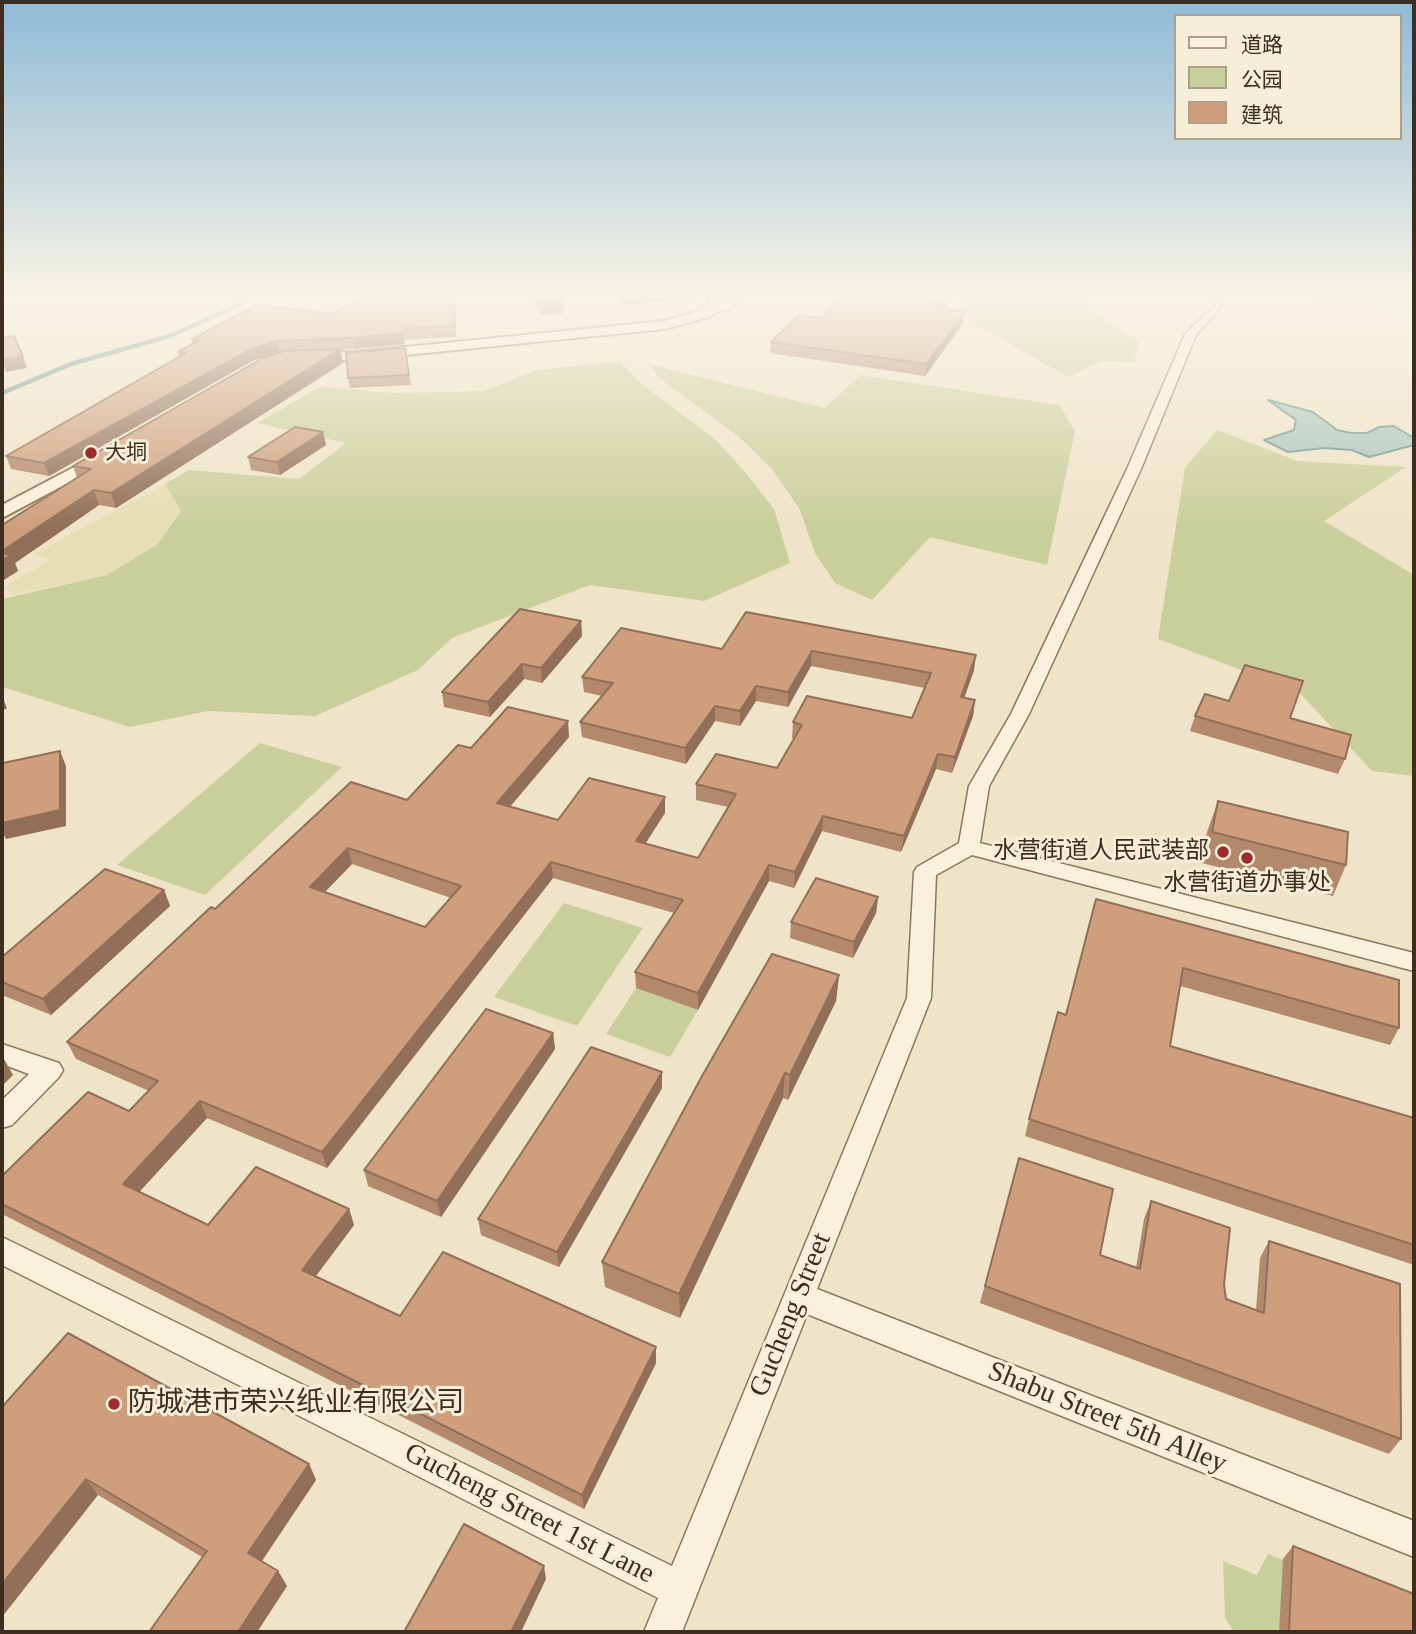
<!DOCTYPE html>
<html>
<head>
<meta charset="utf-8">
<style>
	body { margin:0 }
	#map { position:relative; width:1416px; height:1634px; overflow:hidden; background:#f0e4c8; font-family:"Times New Roman","Noto Sans SC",serif }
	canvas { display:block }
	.frame { position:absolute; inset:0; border:4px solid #3d2e20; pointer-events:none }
	.legend { position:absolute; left:1174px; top:14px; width:228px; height:126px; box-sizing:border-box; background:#f7eed8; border:2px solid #ada18e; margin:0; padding:9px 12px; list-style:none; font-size:21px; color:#3d2e20 }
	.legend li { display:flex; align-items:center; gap:14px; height:35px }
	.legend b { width:35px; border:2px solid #ada18e }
</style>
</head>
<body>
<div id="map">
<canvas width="1416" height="1634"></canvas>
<div class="frame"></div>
<ul class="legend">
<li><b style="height:9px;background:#faf1dc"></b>道路</li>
<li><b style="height:19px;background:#c9cf9b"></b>公园</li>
<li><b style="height:19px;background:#cf9f7d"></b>建筑</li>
</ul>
</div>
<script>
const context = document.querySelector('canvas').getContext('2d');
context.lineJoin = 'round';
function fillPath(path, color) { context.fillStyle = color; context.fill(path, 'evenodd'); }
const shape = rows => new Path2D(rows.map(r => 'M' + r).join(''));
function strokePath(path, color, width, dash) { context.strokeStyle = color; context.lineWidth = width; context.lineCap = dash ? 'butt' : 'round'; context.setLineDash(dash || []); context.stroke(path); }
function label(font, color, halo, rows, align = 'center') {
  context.font = font + ' "Times New Roman","Noto Sans SC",serif'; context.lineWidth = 6; context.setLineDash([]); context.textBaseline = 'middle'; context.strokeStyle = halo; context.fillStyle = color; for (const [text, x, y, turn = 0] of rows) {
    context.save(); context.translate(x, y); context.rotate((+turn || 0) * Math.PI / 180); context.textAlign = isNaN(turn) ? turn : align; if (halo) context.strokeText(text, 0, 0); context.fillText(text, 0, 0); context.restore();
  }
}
const farmland = shape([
	[165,484,181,511,158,544,107,575,15,594,3,587,51,560,34,554]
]);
const green = shape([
	[961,297,1082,297,1093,311,1139,342,1134,362,1101,361,1069,377,977,326,957,310],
	[1302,297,1414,297,1414,311,1341,305],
	[620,361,638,381,715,439,746,473,774,509,790,563,704,601,590,585,452,638,418,670,315,716,208,711,130,727,2,687,2,599,107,575,158,544,181,511,165,484,189,470,299,479,346,443,257,423,320,387,395,393,484,391,537,370],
	[648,364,825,408,860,375,1059,405,1075,431,1047,565,930,537,872,600,835,583,815,553,799,508,771,468,738,436,659,378],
	[1217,430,1298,461,1406,467,1324,521,1414,575,1414,776,1372,771,1298,691,1158,639,1185,468],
	[260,743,342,767,205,895,117,865],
	[564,903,643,928,577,1026,494,997],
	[636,988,698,1010,670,1057,606,1034],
	[1268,1554,1414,1612,1414,1632,1234,1632,1225,1618,1223,1561,1257,1575]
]);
const water = shape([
	[1268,400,1313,412,1337,430,1351,433,1367,433,1379,427,1394,426,1414,438,1414,445,1369,457,1352,450,1324,448,1288,452,1264,440,1294,430,1296,420,1268,400]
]);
const stream = shape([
	[2,393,71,364,170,336,236,306,247,297]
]);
const minor = shape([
	[730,297,741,297,731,308,710,314,705,311,723,304,730,297],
	[1217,303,1222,306,1196,335,1141,469,1029,714,989,786,980,843,1414,953,1414,971,972,855,936,875,931,998,817,1289,1414,1521,1414,1557,807,1314,682,1632,644,1632,658,1598,2,1265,2,1237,672,1566,907,998,914,872,917,867,959,843,969,786,1011,714,1127,469,1185,334,1217,303],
	[2,1044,59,1063,63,1070,59,1077,12,1125,2,1128,2,1100,29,1074,2,1064,2,1044]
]);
const tertiary = shape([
	[710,297,724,297,720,308,709,317,665,329,355,360,307,361,300,357,307,353,355,352,664,321,699,311,709,303,710,297],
	[105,451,114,456,111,460,2,518,2,505,105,451]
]);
const wall = shape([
	[454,297,456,337,404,340,405,344,340,350,343,363,116,508,99,505,15,563,18,571,2,581,2,525,77,478,73,466,270,356,254,360,49,476,11,469,6,456,179,357,178,352,193,344,192,339,332,314],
	[531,297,562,297,564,313,540,315],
	[616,297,696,297,696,298,621,305],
	[947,302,946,309,963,323,925,376,770,353,771,342,821,318],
	[405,348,411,385,350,388,348,378],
	[323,432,326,445,280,475,251,470,248,457],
	[746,612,974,670,964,698,975,700,973,716,952,773,936,769,901,852,822,831,794,888,769,881,698,1010,636,988,635,972,674,913,553,878,327,1168,207,1118,139,1192,208,1225,349,1209,354,1225,316,1276,400,1316,656,1347,656,1363,584,1509,2,1214,2,1176,129,1111,149,1091,76,1059,67,1042,215,909,407,800,471,748,569,737,510,807,558,820,665,813,645,843,698,858,728,807,696,800,696,784,777,768,794,738,792,738,793,722,912,718,925,688,811,666,788,707,756,701,740,726,715,721,686,764,582,737,580,722,602,696,584,692,582,677,722,649],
	[352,864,451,898,425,927,325,892],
	[581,621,582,636,542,683,524,679,490,717,444,707,442,692],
	[1229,701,1290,718,1345,759,1338,774,1190,731,1195,716],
	[1218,801,1346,865,1333,896,1202,863,1207,832],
	[164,890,170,906,51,1015,2,995,2,957],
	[878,897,876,913,853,958,790,938,791,922],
	[1096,899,1399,1028,1390,1045,1180,986,1170,1046,1414,1118,1414,1265,1025,1136,1029,1119,1066,1015],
	[839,975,836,1001,788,1100,783,1098,680,1318,605,1287,602,1262],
	[553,1033,555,1049,441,1217,368,1186,364,1170],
	[662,1088,559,1267,481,1235,478,1219],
	[1019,1158,1100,1255,1136,1268,1144,1219,1151,1201,1224,1285,1226,1299,1256,1310,1260,1258,1269,1241,1401,1439,1389,1454,980,1303],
	[2,1407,309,1464,316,1480,262,1561,278,1571,287,1586,257,1632,149,1632,202,1557,98,1495],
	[1293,1546,1414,1632,1279,1632,1283,1559]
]);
const shadedWall = shape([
	[620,297,696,297,696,298,621,305],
	[563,299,564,313,540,315,539,301],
	[965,312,963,323,925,376,926,364],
	[403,333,405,344,355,349,353,338],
	[277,341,280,352,254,360,49,476,44,463,252,349],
	[340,349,343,363,116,508,111,493],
	[23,357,27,368,6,372,2,360],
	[323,432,326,445,280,475,277,462],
	[94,490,99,505,15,563,18,571,2,581,2,551],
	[581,621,582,636,542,683,541,668],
	[812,651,811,666,788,707,788,692],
	[976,655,974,670,959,713,961,697],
	[522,664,524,679,490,717,488,702],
	[756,686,756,701,740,726,740,711],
	[2,696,7,708,2,711],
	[975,700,973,716,952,773,955,757],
	[715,706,715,721,686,764,685,748],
	[568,721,569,737,499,819,497,803],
	[60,751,66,766,66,826,6,839,2,831,2,823],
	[938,754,936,769,901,852,904,836],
	[665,797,665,813,637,857,636,841],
	[823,816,822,831,794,888,795,872],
	[348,848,352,864,314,903,310,887],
	[551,862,553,878,327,1168,322,1152],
	[769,865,769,881,698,1010,698,993],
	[164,890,170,906,51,1015,43,999],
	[878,897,876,913,853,958,854,942],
	[839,975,836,1001,788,1100,790,1075],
	[553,1033,555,1049,441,1217,437,1201],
	[4,1059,13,1075,2,1086,2,1061],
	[662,1072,662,1088,559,1267,557,1252],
	[785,1073,783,1098,680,1318,679,1294],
	[200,1101,207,1118,131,1201,123,1184],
	[349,1209,354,1225,309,1285,302,1270],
	[656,1347,656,1363,584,1509,582,1495],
	[309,1464,316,1480,257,1568,248,1553],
	[86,1479,98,1495,2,1617,2,1584],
	[544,1566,546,1579,521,1632,511,1632],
	[278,1571,287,1586,257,1632,238,1632]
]);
const building = shape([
	[368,297,454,297,455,326,402,329,403,333,353,338,277,341,252,349,44,463,6,456,186,353,178,352,200,340,192,339,257,305,332,314,368,297],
	[537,297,562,297,563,299,539,301,537,297],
	[842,297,910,297,947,302,942,309,965,312,926,364,771,342,799,315,821,318,842,297],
	[14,336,23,357,2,360,2,338,14,336],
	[405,348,409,375,348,378,346,353,405,348],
	[340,349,111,493,94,490,2,551,2,525,91,469,73,466,263,358,284,351,340,349],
	[295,427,323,432,277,462,248,457,295,427],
	[2,553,12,555,2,560,2,553],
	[520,609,581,621,541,668,522,664,488,702,442,692,520,609],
	[746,612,976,655,961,697,975,700,955,757,938,754,904,836,823,816,795,872,769,865,698,993,635,972,683,900,551,862,322,1152,200,1101,123,1184,208,1225,256,1167,349,1209,302,1270,400,1316,443,1252,656,1347,582,1495,2,1204,2,1176,88,1092,129,1111,158,1081,67,1042,211,907,215,909,351,782,407,800,458,745,471,748,508,707,568,721,497,803,558,820,589,778,665,797,636,841,698,858,736,794,696,784,716,754,777,768,802,725,793,722,807,696,912,718,931,673,812,651,788,692,756,686,740,711,715,706,685,748,580,722,613,683,582,677,621,628,722,649,746,612],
	[348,848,461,886,425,927,310,887,348,848],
	[1245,665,1303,681,1290,718,1351,735,1345,759,1195,716,1205,694,1229,701,1245,665],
	[60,751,60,810,2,823,3,763,60,751],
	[1218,801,1348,832,1346,865,1212,832,1218,801],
	[105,869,164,890,43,999,2,982,2,957,105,869],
	[816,878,878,897,854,942,791,922,816,878],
	[1096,899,1399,980,1399,1028,1183,968,1170,1046,1414,1118,1414,1245,1029,1119,1058,1012,1066,1015,1096,899],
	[772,954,839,975,790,1075,785,1073,679,1294,602,1262,702,1076,772,954],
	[486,1009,553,1033,437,1201,364,1170,486,1009],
	[591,1047,662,1072,557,1252,478,1219,591,1047],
	[1019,1158,1113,1189,1100,1255,1140,1269,1151,1201,1230,1228,1224,1285,1226,1299,1264,1313,1269,1241,1400,1284,1401,1439,985,1286,1019,1158],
	[68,1333,309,1464,248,1553,278,1571,238,1632,149,1632,207,1551,86,1479,2,1584,2,1407,68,1333],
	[464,1524,544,1566,511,1632,404,1632,464,1524],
	[1293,1546,1414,1594,1414,1632,1293,1632,1289,1631,1293,1546]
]);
const markers = [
	[91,453,7,"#9e2a2b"],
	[1223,852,7,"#9e2a2b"],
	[1247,858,7,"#9e2a2b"],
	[114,1404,7,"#9e2a2b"]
];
const farPoinames = [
	["大垌",105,453]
];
const poiNames = [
	["水营街道人民武装部",1209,852],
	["水营街道办事处",1247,884,"center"]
];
const nearStreetnames = [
	["Gucheng Street",791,1315,-68],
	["Shabu Street 5th Alley",1107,1418,22],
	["Gucheng Street 1st Lane",529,1514,27]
];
const nearPoinames = [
	["防城港市荣兴纸业有限公司",128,1404]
];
fillPath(farmland, '#e6deb5');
fillPath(green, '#c9cf9b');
fillPath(water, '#a9c4bc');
strokePath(water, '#6f938a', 2);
strokePath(stream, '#6f938a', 4.5);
strokePath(minor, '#8d765c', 3);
strokePath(tertiary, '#8d765c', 4);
fillPath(minor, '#faf1dc');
fillPath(tertiary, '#faf1dc');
fillPath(wall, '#b2896c');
fillPath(shadedWall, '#916f58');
fillPath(building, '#cf9f7d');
strokePath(building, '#916f58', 2);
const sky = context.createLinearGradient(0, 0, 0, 526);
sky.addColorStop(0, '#8fbad6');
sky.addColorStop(0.56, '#f8f3e6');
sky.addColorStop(1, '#f8f3e600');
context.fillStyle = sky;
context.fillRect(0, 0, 1416, 526);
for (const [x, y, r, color] of markers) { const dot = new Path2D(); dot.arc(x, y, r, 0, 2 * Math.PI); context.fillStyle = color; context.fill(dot); strokePath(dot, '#f7eed8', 2.5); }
label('21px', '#3d2e20', '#f7eed8', farPoinames, 'left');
label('24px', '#3d2e20', '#f7eed8', poiNames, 'right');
label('28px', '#3d2e20', '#f7eed8', nearStreetnames);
label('28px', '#3d2e20', '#f7eed8', nearPoinames, 'left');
</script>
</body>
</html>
